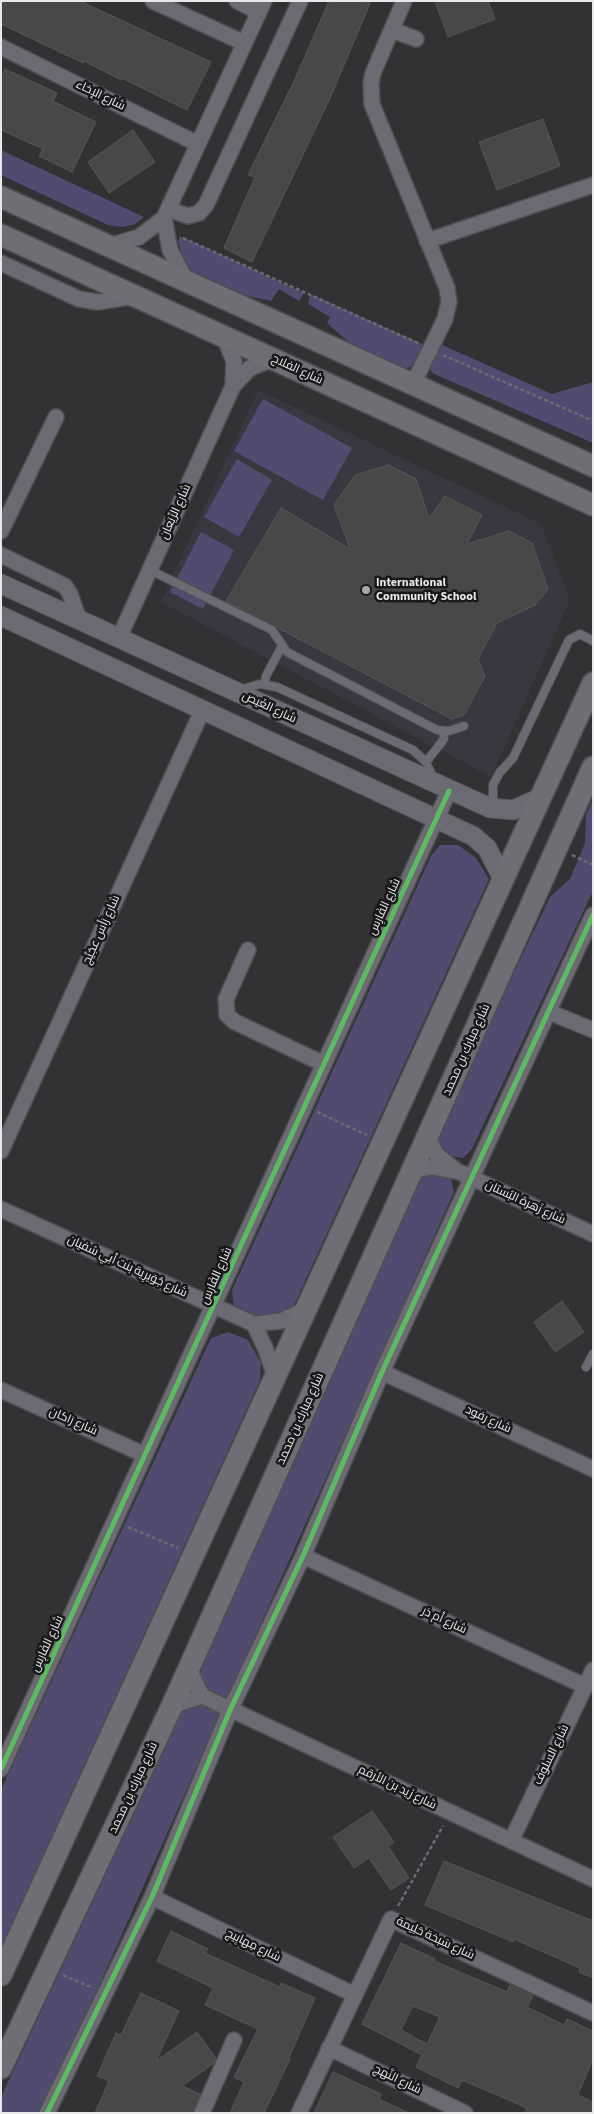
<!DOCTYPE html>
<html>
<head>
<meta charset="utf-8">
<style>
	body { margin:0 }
	#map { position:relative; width:594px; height:2114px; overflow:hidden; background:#323234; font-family:"Source Sans 3",sans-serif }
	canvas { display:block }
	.frame { position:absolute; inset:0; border:2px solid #e9e9eb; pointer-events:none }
</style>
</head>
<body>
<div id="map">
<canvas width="594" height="2114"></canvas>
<div class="frame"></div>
</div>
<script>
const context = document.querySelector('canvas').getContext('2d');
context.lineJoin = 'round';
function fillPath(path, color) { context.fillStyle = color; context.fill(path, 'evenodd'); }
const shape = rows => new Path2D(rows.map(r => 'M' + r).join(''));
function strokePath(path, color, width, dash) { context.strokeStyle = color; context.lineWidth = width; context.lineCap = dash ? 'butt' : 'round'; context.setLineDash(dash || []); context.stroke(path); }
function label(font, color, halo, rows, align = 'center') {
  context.font = font + ' "Source Sans 3",Cairo,sans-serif'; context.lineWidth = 5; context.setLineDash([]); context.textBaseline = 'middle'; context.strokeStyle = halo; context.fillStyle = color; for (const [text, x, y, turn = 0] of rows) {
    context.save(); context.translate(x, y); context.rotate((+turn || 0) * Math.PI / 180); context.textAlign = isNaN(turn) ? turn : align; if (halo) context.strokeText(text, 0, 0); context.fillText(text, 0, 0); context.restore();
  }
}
const built = shape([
	[258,390,541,524,570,600,491,777,161,602]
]);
const green = shape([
	[1,150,144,217,135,224,123,227,108,225,1,175],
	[180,236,304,293,299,301,279,289,271,301,244,295,192,271,183,258,178,242],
	[310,294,424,345,411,367,404,369,353,346,327,323,330,317,308,304],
	[440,344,552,394,593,382,593,443,432,373,429,367],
	[263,399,352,448,323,500,234,451],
	[237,459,272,480,239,537,204,517],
	[201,532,234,550,203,609,170,592],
	[593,800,593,891,472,1149,463,1158,452,1156,439,1146,436,1136,550,897,570,879,585,843,586,814],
	[440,845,458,845,476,858,489,879,295,1303,280,1320,252,1317,234,1308,232,1290,431,856],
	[440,1172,451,1179,454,1192,42,2113,1,2113,1,2097,195,1683,419,1174],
	[228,1332,248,1340,261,1363,260,1380,1,1948,1,1790,211,1338]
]);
const building = shape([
	[1,1,80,1,211,62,187,110,122,78,121,80,84,61,83,63,1,24,1,1],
	[329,1,371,1,331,96,252,262,224,248,255,177,248,175,295,79,329,1],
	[435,1,488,1,495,19,448,37,435,1],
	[5,69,57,93,53,101,96,122,72,172,39,156,43,149,1,130,1,78,5,69],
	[543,119,560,166,497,190,479,142,543,119],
	[133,130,155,162,109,193,88,162,133,130],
	[389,465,416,479,429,518,445,496,482,515,467,544,509,531,532,543,548,589,535,605,497,623,478,659,485,676,464,715,452,719,226,601,281,508,350,549,334,505,355,475,389,465],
	[562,1301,584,1332,555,1352,534,1322,562,1301],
	[372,1811,394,1842,388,1846,409,1878,391,1890,369,1858,354,1868,333,1837,372,1811],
	[444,1861,593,1921,593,1978,579,1972,580,1968,514,1939,513,1942,425,1905,444,1861],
	[171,1931,208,1949,205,1953,280,1987,281,1983,315,1998,289,2058,290,2059,264,2113,230,2113,244,2082,234,2077,258,2029,205,2005,213,1988,157,1961,171,1931],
	[401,1943,435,1959,434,1961,507,1992,510,1985,533,1996,527,2007,564,2025,567,2019,593,2031,593,2059,578,2095,593,2102,593,2113,525,2113,527,2108,462,2080,458,2088,416,2067,422,2055,362,2024,401,1943],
	[413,2006,440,2017,427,2044,401,2030,413,2006],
	[141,1993,179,2011,156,2061,197,2032,216,2058,213,2064,182,2086,200,2094,193,2113,95,2113,109,2081,97,2076,116,2033,121,2035,141,1993],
	[333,2072,381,2094,379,2099,409,2113,314,2113,333,2072]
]);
const path = shape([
	[183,238,418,343],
	[443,355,593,421],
	[572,855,593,865],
	[317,1112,367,1135],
	[128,1527,178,1548],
	[398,1906,443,1826],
	[63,1975,93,1988]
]);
const service = shape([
	[150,570,272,630,287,652,437,730,449,731,464,726],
	[265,684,266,676,282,646],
	[240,690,260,684,277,687,413,750,426,762,434,780],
	[426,762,444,739,443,731],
	[496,808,493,798,493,785,500,772,513,758,569,640,580,634,593,641],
	[586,1367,593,1354]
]);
const minor = shape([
	[153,1,244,43],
	[237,1,259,12],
	[404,1,373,73,371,83,372,104,447,288,449,302,445,319,413,384],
	[392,30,416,39],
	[1,47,198,144],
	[168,209,188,216,199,213,206,205,300,1],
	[164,218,170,250,186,280],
	[427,241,593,185],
	[109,246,139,237,164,218,264,1],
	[1,263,79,299,97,302,136,296],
	[224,337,234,361,233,386],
	[1,531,56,417],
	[1,555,65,586,70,594,79,620],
	[119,638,233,386,250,368,273,359],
	[248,950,226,999,227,1015,235,1022,324,1064],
	[549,1012,593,1030],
	[428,1136,436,1154,457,1171,593,1234],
	[1,1151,203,709],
	[413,1170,432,1167,453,1171],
	[1,1209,254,1324,281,1321,306,1309],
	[254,1324,266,1350,275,1377],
	[382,1372,593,1469],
	[1,1390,145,1455],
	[303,1556,585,1686],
	[189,1669,202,1696,593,1879],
	[172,1706,202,1696],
	[1,1769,449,791],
	[511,1841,593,1670],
	[152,1897,355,1995],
	[329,2048,465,2113],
	[47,2113,152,1897,231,1708,303,1556,382,1372,593,915],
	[202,2113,234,2040],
	[299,2113,391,1919,593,2013]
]);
const tertiary = shape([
	[1,584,490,808,513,810,540,798],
	[1,616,473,836,487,848,503,879]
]);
const secondary = shape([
	[1,197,593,466],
	[1,235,593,505],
	[1,1975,593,683],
	[1,2068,172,1706,593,767]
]);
const cycleway = shape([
	[1,1769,449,791],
	[47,2113,152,1897,231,1708,303,1556,382,1372,593,915]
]);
const markers = [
	[366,590,5,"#a9a9ab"]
];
const streetNames = [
	["شارع الإخاء",100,96,26],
	["شارع الفلاح",297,370,25],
	["شارع الرِّيَعان",176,512,-66],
	["شارع الغَيص",269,708,25],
	["شارع الفَارِس",385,907,-65],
	["شارع رَأس عجَيِّج",102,930,-66],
	["شارع مبارك بن محمد",467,1050,-66],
	["شارع زَهرة البُستان",525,1203,25],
	["شارع جُوَيرِية بنت أبي سُفيان",127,1267,25],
	["شارع الفَارِس",217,1276,-66],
	["شارع مبارك بن محمد",301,1419,-66],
	["شارع رفود",488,1420,25],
	["شارع رَاكان",73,1422,24],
	["شارع أم ذر",444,1621,25],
	["شارع الفَارِس",48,1644,-65],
	["شارع السلوف",552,1755,-64],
	["شارع مبارك بن محمد",134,1788,-65],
	["شارع زَيد بن الأرقم",397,1788,26],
	["شارع سَبخة حَلِيمة",435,1939,25],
	["شارع مِهابِيج",253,1946,26],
	["شارع النَّهج",397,2080,26]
];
const poiNames = [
	["International",376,583],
	["Community School",376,597]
];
fillPath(built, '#393841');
fillPath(green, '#514b70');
fillPath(building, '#484849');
strokePath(building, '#565658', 1);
strokePath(service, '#4f4f51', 10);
strokePath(minor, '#4f4f51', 18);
strokePath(tertiary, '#4f4f51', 21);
strokePath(secondary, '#4f4f51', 24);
strokePath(path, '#6b6a70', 2.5, [4, 2.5]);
strokePath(service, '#6c6a73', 8);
strokePath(minor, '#6c6a73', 15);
strokePath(tertiary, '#6c6a73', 19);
strokePath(secondary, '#6e6e75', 21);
strokePath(cycleway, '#5cba63', 5);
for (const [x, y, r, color] of markers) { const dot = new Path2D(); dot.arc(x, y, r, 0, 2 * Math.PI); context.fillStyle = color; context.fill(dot); strokePath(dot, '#19191b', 2); }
label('12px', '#e9e9eb', '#19191b', streetNames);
label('bold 12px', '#e9e9eb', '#19191b', poiNames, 'left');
</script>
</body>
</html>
